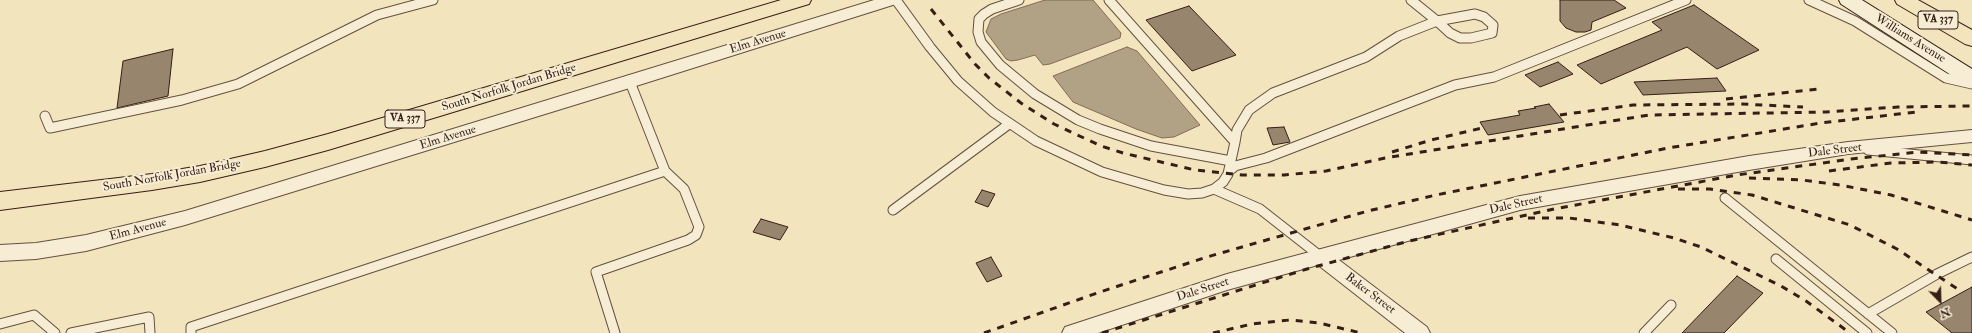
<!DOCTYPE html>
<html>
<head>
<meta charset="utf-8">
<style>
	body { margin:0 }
	#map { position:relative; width:1972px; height:333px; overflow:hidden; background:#f2e4bd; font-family:"IM FELL Double Pica",serif }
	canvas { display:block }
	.north { position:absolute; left:1920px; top:281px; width:40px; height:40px; -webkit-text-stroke:3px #f7edd4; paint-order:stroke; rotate:157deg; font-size:11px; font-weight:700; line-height:16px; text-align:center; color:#341f17 }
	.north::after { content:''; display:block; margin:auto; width:14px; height:18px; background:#341f17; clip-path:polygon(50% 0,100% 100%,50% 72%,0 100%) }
</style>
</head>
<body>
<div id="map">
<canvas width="1972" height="333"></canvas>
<div class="north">N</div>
</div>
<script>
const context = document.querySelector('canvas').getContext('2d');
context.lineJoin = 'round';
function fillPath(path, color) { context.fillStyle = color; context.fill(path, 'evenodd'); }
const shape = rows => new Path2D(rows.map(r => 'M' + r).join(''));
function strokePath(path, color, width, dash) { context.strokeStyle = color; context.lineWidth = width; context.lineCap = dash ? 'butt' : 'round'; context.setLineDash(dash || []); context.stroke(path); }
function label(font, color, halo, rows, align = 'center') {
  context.font = font + ' "IM FELL Double Pica",serif'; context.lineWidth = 4; context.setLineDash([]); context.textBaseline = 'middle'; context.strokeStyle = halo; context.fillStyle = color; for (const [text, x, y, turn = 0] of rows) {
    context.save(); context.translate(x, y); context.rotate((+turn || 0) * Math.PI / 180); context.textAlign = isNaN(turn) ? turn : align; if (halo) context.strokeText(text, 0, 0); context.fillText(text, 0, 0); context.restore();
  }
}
const water = shape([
	[1045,0,1093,0,1121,33,1120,38,1050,64,1043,65,1035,55,1018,60,1011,61,1006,59,986,32,991,19,1001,14,1045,0],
	[1127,47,1137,51,1200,125,1174,137,1162,138,1136,129,1073,102,1053,76,1127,47]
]);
const building = shape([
	[1560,0,1614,0,1626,8,1592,22,1591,30,1585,32,1576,32,1566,28,1560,21,1560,0],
	[1694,5,1759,50,1717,69,1687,47,1601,84,1577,65,1662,30,1652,22,1694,5],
	[1189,6,1236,55,1192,71,1146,20,1189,6],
	[173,49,168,96,117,108,123,61,173,49],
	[1558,62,1573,74,1540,87,1525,75,1558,62],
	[1717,78,1726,91,1643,95,1634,82,1717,78],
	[1549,104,1564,122,1488,135,1480,122,1520,115,1518,111,1536,108,1534,107,1549,104],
	[1284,127,1290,142,1273,145,1267,128,1284,127],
	[982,190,995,194,988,207,975,202,982,190],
	[761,219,788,227,780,240,753,232,761,219],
	[991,257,1002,276,987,282,976,263,991,257],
	[1737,276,1763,293,1724,333,1682,333,1737,276],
	[1972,287,1972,333,1952,333,1926,312,1972,287]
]);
const lane = shape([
	[896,0,930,47,958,81,993,112,1036,141,1102,172,1164,190,1188,194,1202,193,1214,189,1223,182,1228,174,1235,142,1109,0],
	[1019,0,992,9,984,14,979,19,978,32,981,42,1000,65,1035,94,1078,120,1100,129,1151,146,1231,161],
	[1411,0,1437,21],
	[1809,0,1855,21,1946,78,1972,84],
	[1475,14,1484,17,1493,25,1492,33,1471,38,1460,38,1450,33,1437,21,1475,14],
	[45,116,50,128,182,100,238,84,377,15,433,0],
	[1235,142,1237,130,1249,110,1273,93,1366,57,1399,36,1437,21],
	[1868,150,1972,160],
	[1229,171,1235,166,1266,158,1455,85,1494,77,1686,0],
	[1214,189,1260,209,1320,256],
	[1725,198,1892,333],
	[893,210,1009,124],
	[1776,259,1867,333],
	[1868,314,1937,274,1972,257],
	[0,324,34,315,55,333],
	[71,333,149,317,150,333],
	[191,333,191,327,665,171],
	[615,333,596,272,688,240,696,235,699,227,684,189,665,171,630,82],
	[1644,333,1671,305]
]);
const street = shape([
	[874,0,899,0,896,4,636,86,185,225,86,251,36,259,0,261,0,245,36,243,86,235,185,211,874,0],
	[1972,130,1972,142,1848,154,1749,170,1520,210,1339,260,1427,327,1430,333,1405,333,1318,265,1227,290,1098,333,1062,333,1065,327,1227,274,1520,196,1749,156,1848,142,1972,130]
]);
const secondary = shape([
	[1839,0,1862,0,1972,69,1972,86,1965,84,1841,4,1839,0]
]);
const primary = shape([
	[781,0,811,0,809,4,328,150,265,167,200,182,152,190,0,210,0,192,152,174,200,166,265,151,328,134,781,0],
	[1895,0,1918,0,1972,30,1972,46,1965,44,1897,4,1895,0]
]);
const rail = shape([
	[931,9,975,64,989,78,1021,103,1054,124,1101,146,1123,153,1195,170,1242,175,1284,175,1326,171,1385,158,1649,115,1826,112,1898,107,1971,106],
	[1726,99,1818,89],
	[1560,115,1633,105,1741,104,1803,107],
	[1392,152,1431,140,1482,128],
	[1829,171,1891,163,1939,162,1972,165],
	[1749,178,1802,180,1840,185,1891,195,1972,220],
	[1678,189,1710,189,1752,195,1850,225,1897,249,1962,292],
	[1528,218,1569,218,1620,225,1674,238,1701,247,1781,286,1806,301,1850,333],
	[984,333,1100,292,1207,257,1368,211,1436,195,1668,148,1821,123,1916,112],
	[1102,333,1307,269,1409,241,1554,209,1737,175,1851,159,1918,152,1972,155],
	[1213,333,1252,324,1290,320,1319,323,1361,333]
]);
const shields = [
	[1938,20,40],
	[405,119,40]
];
const shieldNames = [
	["VA 337",1938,20],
	["VA 337",405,119]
];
const streetNames = [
	["Williams Avenue",1910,39,32],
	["Elm Avenue",758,42,-17],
	["South Norfolk Jordan Bridge",509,88,-17],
	["Elm Avenue",448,138,-17],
	["Dale Street",1835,151,-7],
	["South Norfolk Jordan Bridge",172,176,-10],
	["Dale Street",1516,205,-13],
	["Elm Avenue",138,230,-15],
	["Dale Street",1203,290,-18],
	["Baker Street",1370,294,37]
];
fillPath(water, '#b1a185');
strokePath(water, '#7f6d59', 1);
fillPath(building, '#97856d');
strokePath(building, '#341f17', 1);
strokePath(lane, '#645040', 11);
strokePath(street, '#645040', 2);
strokePath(secondary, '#341f17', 2);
strokePath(primary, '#341f17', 2);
strokePath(lane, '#f7edd4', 9);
fillPath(street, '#f7edd4');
fillPath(secondary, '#f7edd4');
fillPath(primary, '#f2e4bd');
strokePath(rail, '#341f17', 3, [7, 7]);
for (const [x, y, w] of shields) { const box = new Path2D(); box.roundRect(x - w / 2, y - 9, w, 18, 3); context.fillStyle = '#f7edd4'; context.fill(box); strokePath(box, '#341f17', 1); }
label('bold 11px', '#341f17', null, shieldNames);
label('12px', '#341f17', '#f7edd4', streetNames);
</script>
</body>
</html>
